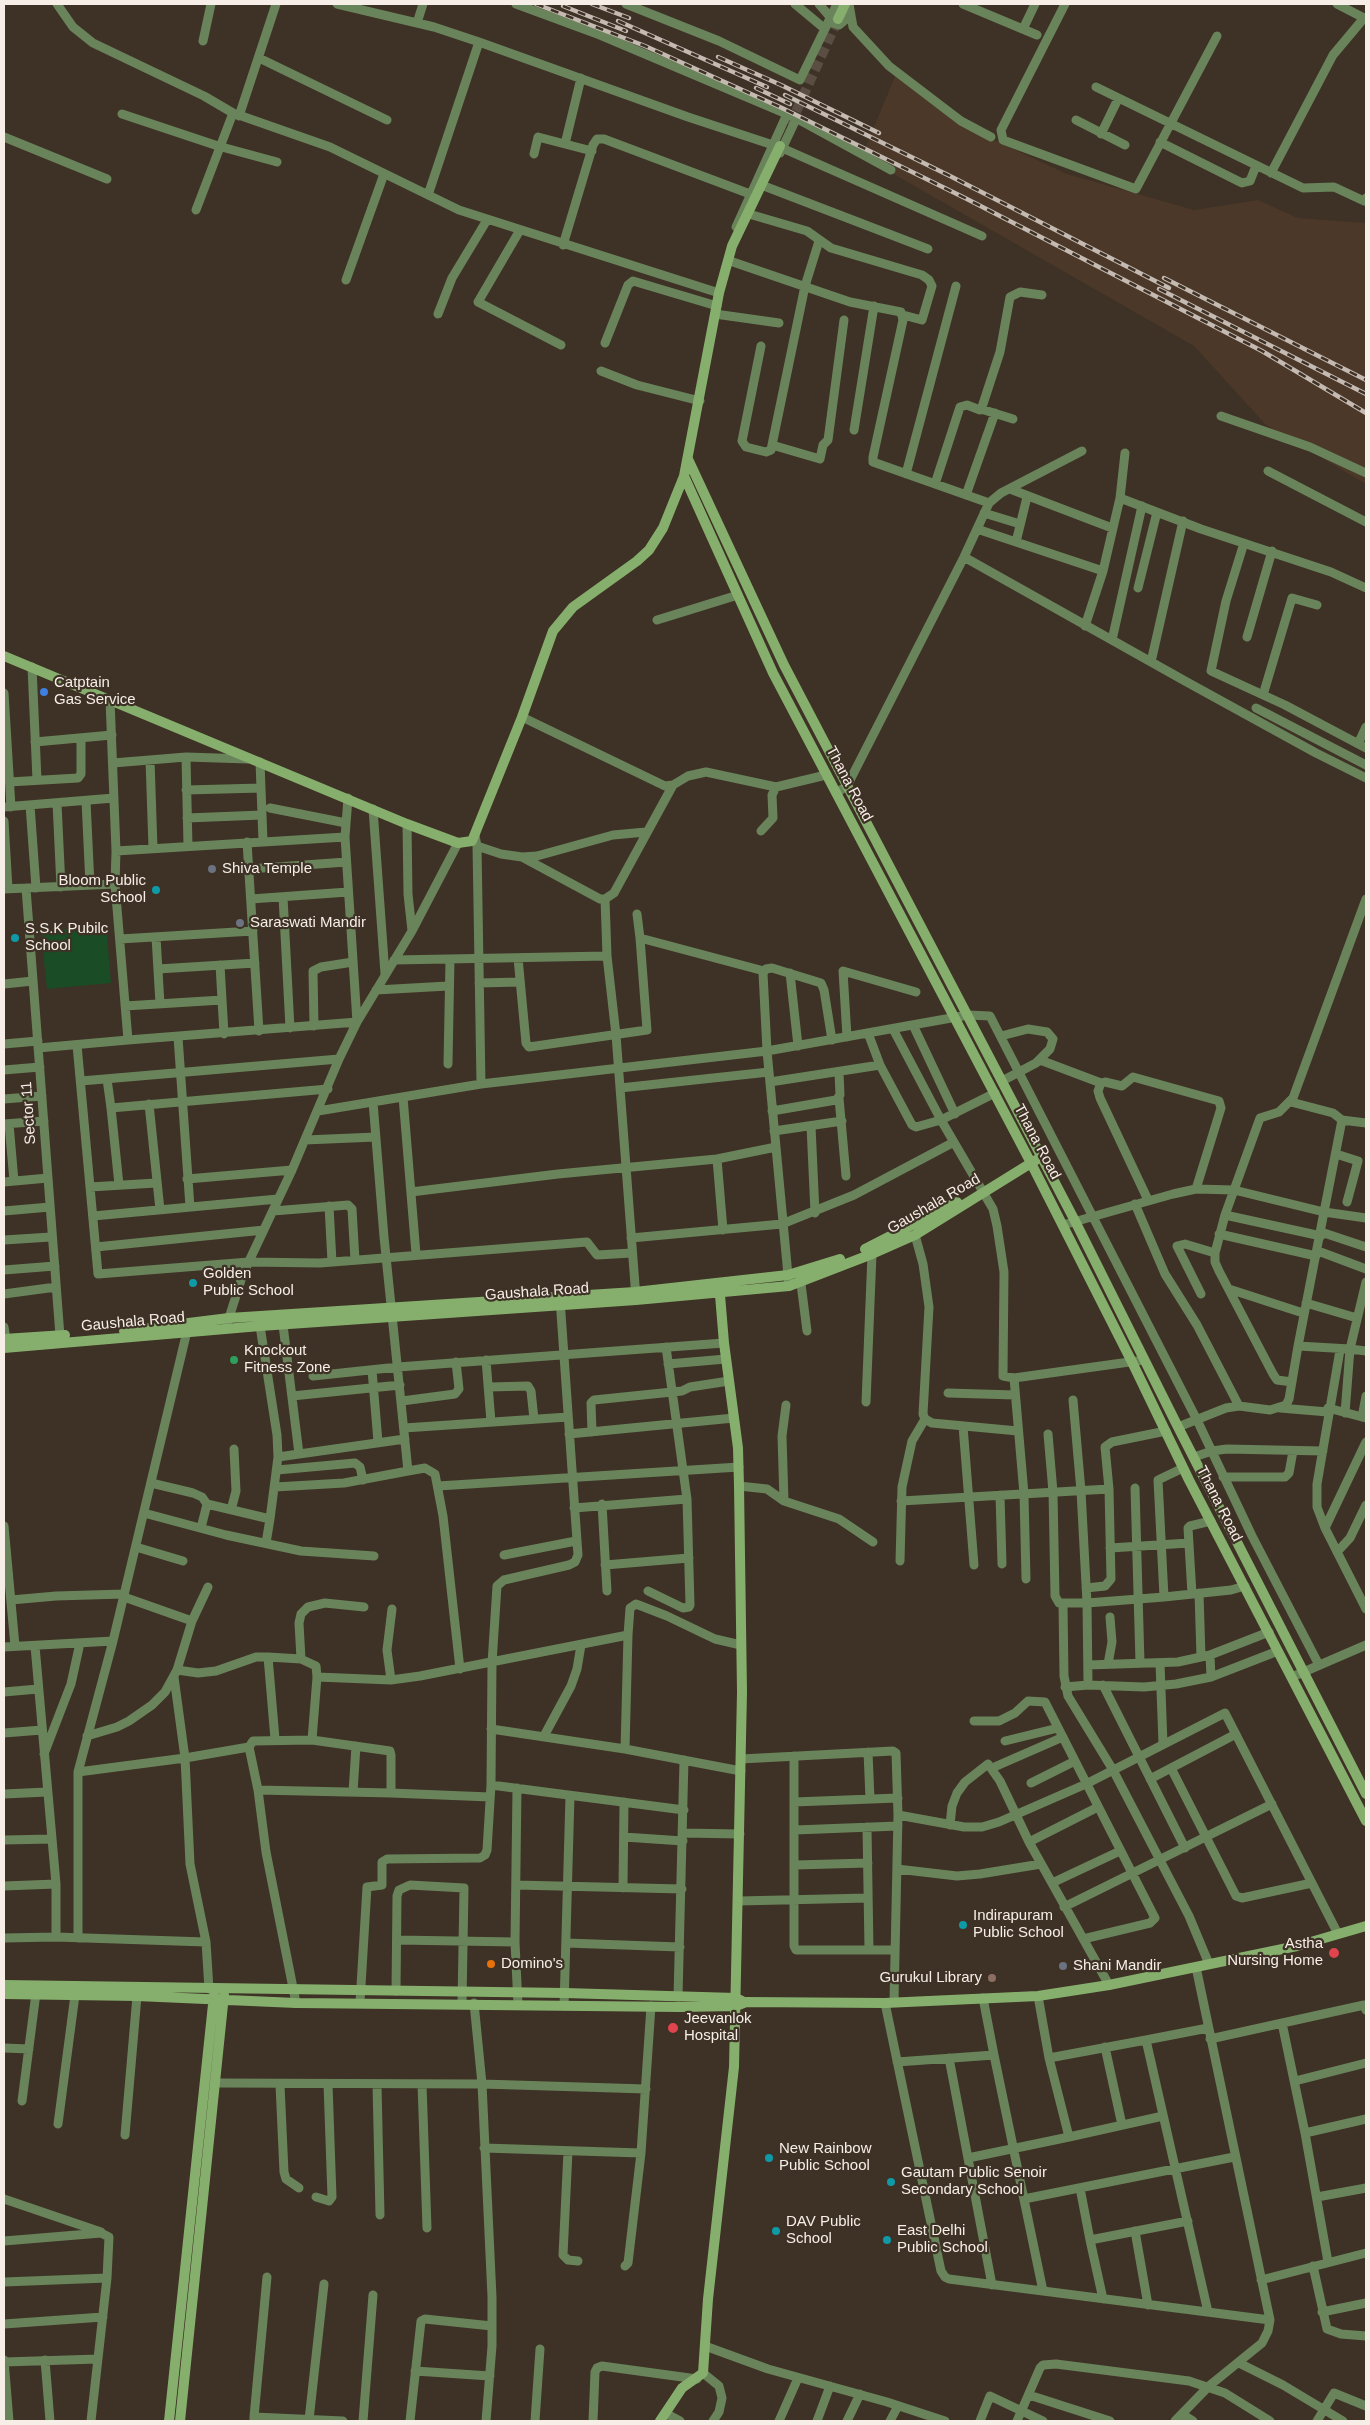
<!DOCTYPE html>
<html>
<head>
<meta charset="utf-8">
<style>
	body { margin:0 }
	#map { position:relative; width:1370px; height:2425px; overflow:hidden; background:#3e3125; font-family:Helvetica,sans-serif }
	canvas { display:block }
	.frame { position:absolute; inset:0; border:5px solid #f7eee7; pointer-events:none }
</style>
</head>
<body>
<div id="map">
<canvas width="1370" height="2425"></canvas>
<div class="frame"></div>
</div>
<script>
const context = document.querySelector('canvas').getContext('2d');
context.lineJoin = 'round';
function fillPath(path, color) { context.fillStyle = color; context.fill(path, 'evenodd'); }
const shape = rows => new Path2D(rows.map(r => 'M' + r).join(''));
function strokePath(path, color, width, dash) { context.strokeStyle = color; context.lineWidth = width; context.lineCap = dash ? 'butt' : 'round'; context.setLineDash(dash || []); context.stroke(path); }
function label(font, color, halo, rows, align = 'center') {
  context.font = font + ' Helvetica,sans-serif'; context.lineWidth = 4.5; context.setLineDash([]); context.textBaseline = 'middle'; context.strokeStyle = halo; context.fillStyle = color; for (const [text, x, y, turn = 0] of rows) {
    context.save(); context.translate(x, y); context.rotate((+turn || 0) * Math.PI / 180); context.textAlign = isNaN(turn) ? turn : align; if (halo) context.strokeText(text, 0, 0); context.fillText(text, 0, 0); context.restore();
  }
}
const built = shape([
	[896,74,959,124,1067,174,1194,210,1258,200,1298,218,1366,223,1366,484,1266,425,1194,346,862,156]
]);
const green = shape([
	[106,924,111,983,47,989,41,932]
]);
const secondaryTunnel = shape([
	[790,125,838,19]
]);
const street = shape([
	[57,4,73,27,93,43,204,96,233,113,330,147,459,210,719,293],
	[337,4,434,27,479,42,688,117,773,145],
	[516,4,600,35,794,117,891,170],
	[626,4,719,41,800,80,837,4],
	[795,4,825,29],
	[819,4,831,18],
	[849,4,853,27,889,66,961,121,991,137],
	[963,4,1037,35],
	[1065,4,1001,130,1003,140,1136,189,1217,36],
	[1337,4,1366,19],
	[829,22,839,25,845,20,849,12],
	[417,23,423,4],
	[1023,29,1035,4],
	[203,41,211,4],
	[259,58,387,120],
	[1096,87,1303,188,1334,187,1364,201,1366,198],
	[122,114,218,146,277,162],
	[239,116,276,4],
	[1076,120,1125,145],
	[1101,134,1118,99],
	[4,137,107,179],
	[1160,142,1242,183,1250,181,1256,166],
	[565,144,581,78],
	[782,148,982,236],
	[780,153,796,119],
	[534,154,538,137,592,151],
	[1271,173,1333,55,1364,18],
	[764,186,928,249],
	[428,195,479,42],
	[196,210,233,113],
	[749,214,807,231,831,248,922,275,929,280,932,286,922,320,903,315],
	[736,227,787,114],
	[520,230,478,302,561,345],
	[563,245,593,145,597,139,604,139,750,194],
	[730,261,850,302,901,312,903,320,873,457,873,462,989,503],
	[346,280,384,174],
	[438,314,452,278,487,220],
	[715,314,779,323],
	[605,343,628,285,633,281,717,306],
	[761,346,742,441,746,447,766,452,771,450,772,445,805,286,819,241],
	[601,371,637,385,700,401],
	[981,409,1013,419],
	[1221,416,1310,447,1366,473],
	[854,430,874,306],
	[772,445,820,459,823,445,828,440,844,320],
	[1268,471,1366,522],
	[906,474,956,286],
	[935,484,960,407,967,405,980,410,982,407,1000,352,1010,297,1020,292,1042,295],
	[1010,489,1112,528],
	[966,495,995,413],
	[1120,498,1201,529,1331,572,1366,588],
	[984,513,1020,524],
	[977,529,1103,571],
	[1016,542,1027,497],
	[1244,543,1226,601,1211,671,1285,705,1366,748],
	[964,557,1185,681,1316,753,1366,778],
	[1138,588,1157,512],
	[657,620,738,595],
	[1085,626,1103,571,1120,498,1125,453],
	[1247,637,1272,551],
	[1112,640,1142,506],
	[1151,662,1183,521],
	[32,667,37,780],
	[4,693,11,807],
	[1263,695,1292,598,1317,605],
	[110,700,116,851,115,884,128,1040,357,1022,345,837,348,798],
	[1256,708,1366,765],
	[522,717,665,786,673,785,688,776,706,772,776,787,826,775],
	[35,742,112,735],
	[1358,744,1366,727],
	[186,757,188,846],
	[150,760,153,848],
	[260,762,263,841],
	[113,763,186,757,248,759],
	[9,782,78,778,81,774,81,738],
	[186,790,261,788],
	[836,793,847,786,964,557,989,503,1001,493,1082,451],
	[86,801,90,885],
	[57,803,61,887],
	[30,805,36,888],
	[4,807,114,798],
	[270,808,346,823],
	[373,809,385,974],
	[187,818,262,815],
	[4,821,8,889],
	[407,824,408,894,412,931],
	[761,831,773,818,772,795,776,787],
	[475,836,477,846,481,1084],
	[247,842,259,1031],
	[477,846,501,854,522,857,537,856,613,835,646,832],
	[116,851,345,837],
	[522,857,600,899,605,899,614,893,673,785],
	[249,869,346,862],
	[26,888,60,1336],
	[4,889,115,884],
	[283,897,290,1028],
	[251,899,348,892],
	[605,899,607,956,616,1035,636,1298],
	[637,914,640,938],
	[156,937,160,1004],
	[120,939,253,931],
	[518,958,526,1043,529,1047,647,1030,640,938,764,971],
	[394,960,607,956],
	[220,965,224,1034],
	[158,969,255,963],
	[790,973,798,1046],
	[479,983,520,982],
	[4,984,33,981],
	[376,990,448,986],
	[125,1006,222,1000],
	[913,1025,955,1114],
	[314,1026,313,971,321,967,353,962],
	[893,1029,941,1120,995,1093],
	[868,1033,880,1065,912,1125,916,1127,941,1120,993,1209,997,1226,1004,1272,1003,1376,1014,1378,1144,1360],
	[1001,1036,1028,1029,1047,1032,1053,1039,1050,1049,1036,1063,1002,1081],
	[178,1037,190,1207],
	[847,1037,843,971,916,992],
	[4,1044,38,1041],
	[77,1045,98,1274,249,1262,320,1263,587,1242,597,1255,632,1253],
	[38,1048,128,1040],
	[1040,1060,1101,1083],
	[448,1064,450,959],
	[4,1070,40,1067],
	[107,1079,111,1108],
	[81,1081,339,1059],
	[770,1082,880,1065],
	[620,1088,769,1072],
	[403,1097,416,1254],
	[839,1098,846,1176],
	[4,1099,42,1096],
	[373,1102,384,1237,408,1471,425,1468,435,1474,443,1516,460,1669],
	[1291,1102,1333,1113,1342,1120,1324,1212,1234,1190,1225,1215,1215,1253,1215,1262,1219,1271,1273,1374,1277,1380,1292,1382],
	[149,1104,160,1210],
	[318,1111,481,1084,767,1051,968,1015,990,1016,1197,1420,1252,1536,1319,1665],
	[772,1111,836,1100,840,1095,839,1073],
	[1342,1120,1366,1123],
	[4,1124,44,1121],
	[9,1124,14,1181],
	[811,1126,815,1213],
	[774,1131,842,1121],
	[305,1140,376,1137],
	[1336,1154,1358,1161,1347,1202],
	[717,1159,723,1230],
	[187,1179,292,1170],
	[4,1182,48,1178],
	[119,1185,111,1108,328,1089],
	[90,1187,156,1183],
	[411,1192,558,1174,717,1159,776,1147],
	[1148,1200,1100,1098,1098,1091,1101,1083,1105,1082,1122,1086,1133,1077,1219,1101,1221,1108,1196,1189],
	[1135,1204,1165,1274,1197,1325,1239,1406],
	[329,1206,332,1262],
	[4,1211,50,1207],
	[273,1211,348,1205,352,1209,355,1260],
	[1225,1215,1321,1236],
	[93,1216,278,1199],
	[1063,1225,1173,1194,1196,1189,1234,1190,1260,1118,1279,1112,1293,1098,1366,899],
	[1321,1232,1366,1247],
	[1219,1234,1316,1256],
	[915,1235,923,1264,929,1307,923,1414,925,1419,932,1423,1018,1431],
	[631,1238,782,1224,854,1195,954,1142],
	[4,1240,51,1237],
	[96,1247,264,1230],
	[1318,1251,1366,1269],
	[4,1270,55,1266],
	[800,1276,807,1331],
	[1366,1282,1350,1349,1366,1351],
	[789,1286,767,1051,763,973,766,969,772,968,821,983,824,990,832,1040],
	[1229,1289,1303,1313],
	[4,1294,56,1287],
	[1201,1294,1177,1246,1185,1244,1215,1253],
	[1306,1303,1357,1318],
	[227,1324,243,1274,292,1170,339,1059,357,1022,412,931,458,843],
	[283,1325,299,1454],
	[4,1327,6,1339],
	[1298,1346,1324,1212,1366,1218],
	[1340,1350,1317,1484,1317,1507,1325,1528,1366,1609],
	[486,1360,491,1422],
	[668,1364,726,1359],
	[372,1370,378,1442],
	[313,1376,398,1367,724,1343],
	[1014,1378,1024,1494,1026,1579],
	[489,1387,528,1386,531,1391,534,1419],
	[948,1393,1015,1395],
	[292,1396,400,1385],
	[1073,1400,1081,1491,1087,1603,1088,1685],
	[402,1401,455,1394,459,1389,456,1362],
	[866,1402,872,1254],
	[1280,1408,1328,1412],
	[1328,1408,1366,1418],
	[1362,1417,1366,1396],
	[963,1426,974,1565],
	[1178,1427,1226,1408,1239,1406,1270,1410,1286,1405,1289,1399,1298,1346,1350,1349,1345,1413],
	[404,1428,568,1417],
	[592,1432,591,1403,594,1400,682,1391,690,1387,729,1381],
	[569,1434,734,1418],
	[1048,1434,1053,1492,1055,1596,1059,1603,1087,1603,1164,1597,1231,1590,1245,1586],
	[278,1457,405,1439],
	[1194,1457,1212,1451,1227,1449,1323,1451],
	[277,1470,355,1463,360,1467,363,1480],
	[1223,1477,1285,1477,1289,1473,1293,1451],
	[151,1483,193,1493,202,1497,207,1504,270,1519,278,1457,277,1435,260,1326],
	[438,1486,739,1467],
	[739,1486,767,1489,784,1501,839,1519,873,1542],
	[275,1487,344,1483,408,1471],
	[1135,1488,1140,1663],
	[1000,1495,1002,1564],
	[784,1501,782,1436,786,1405],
	[901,1501,1109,1489],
	[602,1504,607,1591],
	[574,1508,687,1499],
	[231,1510,236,1491,234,1449],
	[144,1513,226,1535,301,1551,374,1556],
	[4,1526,15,1646],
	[201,1528,207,1504],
	[1325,1528,1366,1442],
	[266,1543,270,1519],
	[136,1547,183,1561],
	[1110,1548,1189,1543],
	[1337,1552,1350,1538,1366,1505],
	[504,1555,576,1541],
	[900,1561,902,1487,912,1441,925,1419],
	[605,1565,689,1558],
	[1086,1588,1105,1586,1111,1579,1109,1489,1105,1447,1112,1442,1166,1431],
	[648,1591,683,1608,689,1607,690,1605,687,1499,666,1347],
	[1199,1593,1201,1657],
	[1192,1594,1188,1528,1190,1526,1211,1521],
	[124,1597,192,1621],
	[1164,1597,1158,1480,1183,1468],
	[11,1600,56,1596,124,1594],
	[1063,1604,1064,1676,1068,1696,1113,1770,1189,1916,1209,1964],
	[628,1635,625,1749,741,1771],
	[113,1641,188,1327],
	[35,1646,56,1884,56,1937],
	[4,1647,113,1641,78,1772,78,1938],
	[1210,1655,1211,1677],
	[301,1659,299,1623,301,1614,308,1607,325,1603,364,1607],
	[1160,1663,1163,1744],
	[1108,1664,1112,1642,1110,1617],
	[1088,1665,1178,1662,1210,1655,1269,1632],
	[177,1670,198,1673,216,1671,256,1657,268,1657],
	[174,1677,185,1758,190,1864,206,1942,209,1989],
	[317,1677,391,1680,420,1676,628,1635,630,1608,636,1604,667,1616,715,1639,741,1645],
	[1292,1677,1366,1645],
	[391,1680,387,1650,392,1609],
	[1103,1685,1185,1848],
	[1065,1687,1088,1685,1144,1687,1176,1684,1211,1677,1278,1651],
	[4,1692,38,1689],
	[974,1721,999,1721,1015,1713,1028,1701,1045,1702,1155,1918,1150,1923,1083,1939],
	[491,1729,625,1749],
	[4,1733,42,1730],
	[87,1736,117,1727,129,1721,152,1705,165,1692,177,1670,192,1621,208,1587],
	[544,1736,571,1686,577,1669,581,1645],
	[275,1739,268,1657,301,1659,316,1666,317,1677,312,1740],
	[1005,1741,1058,1728],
	[249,1747,258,1790],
	[868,1752,870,1799],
	[44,1754,71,1684,80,1643],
	[794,1756,794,1946,796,1950,895,1950],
	[741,1759,893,1751,896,1753,898,1815,894,2002],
	[992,1768,1063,1737],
	[1171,1768,1236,1896,1242,1898,1312,1883],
	[78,1772,185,1758,249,1747,253,1741,312,1740,390,1751,391,1755,391,1793,490,1797],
	[1150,1779,1236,1734],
	[1031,1783,1075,1761],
	[491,1785,684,1810],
	[517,1788,515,1942,518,2005],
	[353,1792,356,1746],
	[4,1794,47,1792],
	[794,1802,898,1798],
	[898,1815,964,1827,982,1827,999,1822,1086,1784,1225,1713,1338,1934],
	[950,1825,952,1806,957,1793,965,1782,988,1764,1000,1781,1029,1842,1109,1985],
	[867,1827,869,1950],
	[795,1830,898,1826],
	[684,1833,740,1834],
	[624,1837,683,1841],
	[4,1840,52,1839],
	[1029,1842,1098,1807],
	[795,1865,868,1863],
	[897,1869,957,1876,980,1874,1041,1864],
	[1052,1883,1120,1851],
	[516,1885,682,1889],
	[4,1886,56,1884],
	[623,1888,624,1802],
	[739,1901,868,1898],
	[1064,1907,1272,1804],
	[4,1938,56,1937,206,1942],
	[398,1940,515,1942],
	[566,1943,680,1947],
	[396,1991,397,1896,399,1890,410,1885,464,1888,462,2003],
	[1038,1996,1049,2058,1146,2040],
	[678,1997,684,1760],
	[983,1998,994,2055],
	[360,2002,367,1887,382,1885,382,1862,387,1859,480,1858,485,1855,487,1850,491,1785,492,1663,497,1586,504,1580,569,1565,575,1562,578,1555,560,1299],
	[296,2003,266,1852,258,1790,391,1793],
	[474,2003,482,2084,492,2297,492,2346,486,2421],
	[885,2003,941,2271,945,2277,949,2279,1270,2320],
	[564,2006,570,1796],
	[1282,2023,1305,2133,1328,2262],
	[1208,2028,1146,2040,1208,2312],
	[1210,2039,1364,2005,1366,2010],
	[1105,2047,1122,2125],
	[4,2048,29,2049],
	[949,2058,992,2285],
	[897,2062,994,2055,1043,2291],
	[1295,2081,1366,2063],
	[216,2083,482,2084,646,2089],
	[422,2084,427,2228],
	[280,2085,284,2172,286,2179,299,2188],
	[377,2085,380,2215],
	[22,2101,36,1993],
	[58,2124,75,1995],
	[1305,2133,1366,2119],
	[125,2135,137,1996],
	[1069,2137,1163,2116],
	[484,2148,641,2153],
	[568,2151,563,2255,568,2260,578,2261],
	[968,2158,1069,2137,1049,2058],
	[1080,2188,1090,2240,1188,2221],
	[316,2197,329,2201,332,2197,328,2084],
	[1317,2197,1366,2188],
	[4,2199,101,2232],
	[1024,2199,1234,2157],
	[1135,2231,1148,2305],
	[1090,2240,1103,2299],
	[4,2241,101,2233,109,2237,107,2278,91,2421],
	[625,2266,628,2263,641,2153,651,2006],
	[1313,2266,1327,2329,1341,2334,1366,2336],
	[1261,2280,1366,2253],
	[4,2282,107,2278],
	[1322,2312,1366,2303],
	[4,2324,103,2317],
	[705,2346,768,2369,887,2402,945,2421],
	[4,2360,9,2421],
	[45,2360,50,2421],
	[4,2362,98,2359],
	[1239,2363,1283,2385,1343,2421],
	[415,2371,490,2376],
	[703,2373,719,2386,722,2398,719,2412,713,2421],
	[1029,2395,1110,2421],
	[665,2413,680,2421],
	[1182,2414,1193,2421],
	[254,2417,267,2277],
	[309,2420,324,2284],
	[254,2421,254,2417,343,2421],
	[363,2421,373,2295],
	[410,2421,421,2321,425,2319,492,2326],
	[535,2421,540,2349],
	[593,2421,595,2372,597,2368,602,2366,697,2379],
	[779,2421,798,2378],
	[817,2421,830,2386],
	[847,2421,860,2394],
	[890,2421,898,2406],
	[980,2421,990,2396,1043,2421],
	[1017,2421,1040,2368,1043,2365,1056,2364,1189,2381,1225,2393,1270,2421],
	[1175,2421,1209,2386,1262,2343,1268,2331,1270,2320,1196,1967],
	[1317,2421,1334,2393,1366,2406]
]);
const secondary = shape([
	[838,19,845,4],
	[688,459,784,665,1075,1221,1178,1427,1366,1794],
	[684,476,773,673,1031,1163,1132,1362,1189,1480,1366,1821],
	[4,656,407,824,458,843,472,841,522,717,553,631,573,607,637,561,649,550,663,528,684,476,719,293,732,246,780,146],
	[865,1249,957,1202],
	[124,1331,229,1318,635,1292,788,1275,840,1259],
	[4,1339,65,1335],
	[4,1348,260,1326,636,1300,789,1286,872,1254,915,1235,1036,1160],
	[4,1985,565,1993,736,1998,742,2001],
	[4,1994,137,1996,296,2003,680,2007,736,2006,746,2002,885,2003,1038,1996,1109,1985,1297,1946,1366,1926],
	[169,2421,214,1995],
	[180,2421,224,1995],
	[660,2421,682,2388,703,2373,708,2299,734,2067,742,1692,739,1486,738,1448,724,1343,719,1283]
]);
const rail = shape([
	[536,4,645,46,782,108,965,198,1262,351,1366,413],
	[592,4,629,18],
	[563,6,626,31],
	[618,21,767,87],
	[718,57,781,85,879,133],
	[756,88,790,104],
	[785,95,950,176,1169,288],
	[1164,278,1366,380],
	[1159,289,1366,394]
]);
const markers = [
	[44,692,5,"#3f7fe0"],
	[212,869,5,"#6b7280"],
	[156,890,5,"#0f9aa8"],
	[240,923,5,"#6b7280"],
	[15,938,5,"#0f9aa8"],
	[193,1283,5,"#0f9aa8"],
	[234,1360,5,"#2e9e5b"],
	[963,1925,5,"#0f9aa8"],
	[1334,1953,6,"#e0444e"],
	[491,1964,5,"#e8710a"],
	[1063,1966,5,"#6b7280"],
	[992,1978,5,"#8d6e63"],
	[673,2028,6,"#e0444e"],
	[769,2158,5,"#0f9aa8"],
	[891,2182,5,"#0f9aa8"],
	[776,2231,5,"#0f9aa8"],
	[887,2240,5,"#0f9aa8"]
];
const poiNames = [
	["Catptain",54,683],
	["Gas Service",54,700],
	["Shiva Temple",222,869],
	["Bloom Public",146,881,"right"],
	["School",146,898,"right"],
	["Saraswati Mandir",250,923],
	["S.S.K Pubilc",25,929],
	["School",25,946],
	["Golden",203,1274],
	["Public School",203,1291],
	["Knockout",244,1351],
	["Fitness Zone",244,1368],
	["Indirapuram",973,1916],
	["Public School",973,1933],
	["Astha",1323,1944,"right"],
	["Nursing Home",1323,1961,"right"],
	["Domino's",501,1964],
	["Shani Mandir",1073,1966],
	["Gurukul Library",982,1978,"right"],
	["Jeevanlok",684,2019],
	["Hospital",684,2036],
	["New Rainbow",779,2149],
	["Public School",779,2166],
	["Gautam Public Senoir",901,2173],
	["Secondary School",901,2190],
	["DAV Public",786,2222],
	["School",786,2239],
	["East Delhi",897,2231],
	["Public School",897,2248]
];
const streetNames = [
	["Thana Road",849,784,62],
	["Sector 11",29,1113,-94],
	["Thana Road",1037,1142,62],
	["Gaushala Road",934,1204,-30],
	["Gaushala Road",537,1292,-4],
	["Gaushala Road",133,1322,-5],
	["Thana Road",1219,1504,63]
];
fillPath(built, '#4b3828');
fillPath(green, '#1a4c25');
strokePath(secondaryTunnel, '#5a4d42', 10, [10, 5]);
strokePath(street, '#69835a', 9);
strokePath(secondary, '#86af6d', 10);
strokePath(rail, '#c4bab1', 4.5);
strokePath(rail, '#3e3125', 2.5, [8]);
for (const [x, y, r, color] of markers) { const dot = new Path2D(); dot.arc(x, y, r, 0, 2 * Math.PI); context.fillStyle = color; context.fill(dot); strokePath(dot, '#3e3125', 2); }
label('15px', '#f7eee7', '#3e3125', poiNames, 'left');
label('15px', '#f7eee7', '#3e3125', streetNames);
</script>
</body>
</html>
